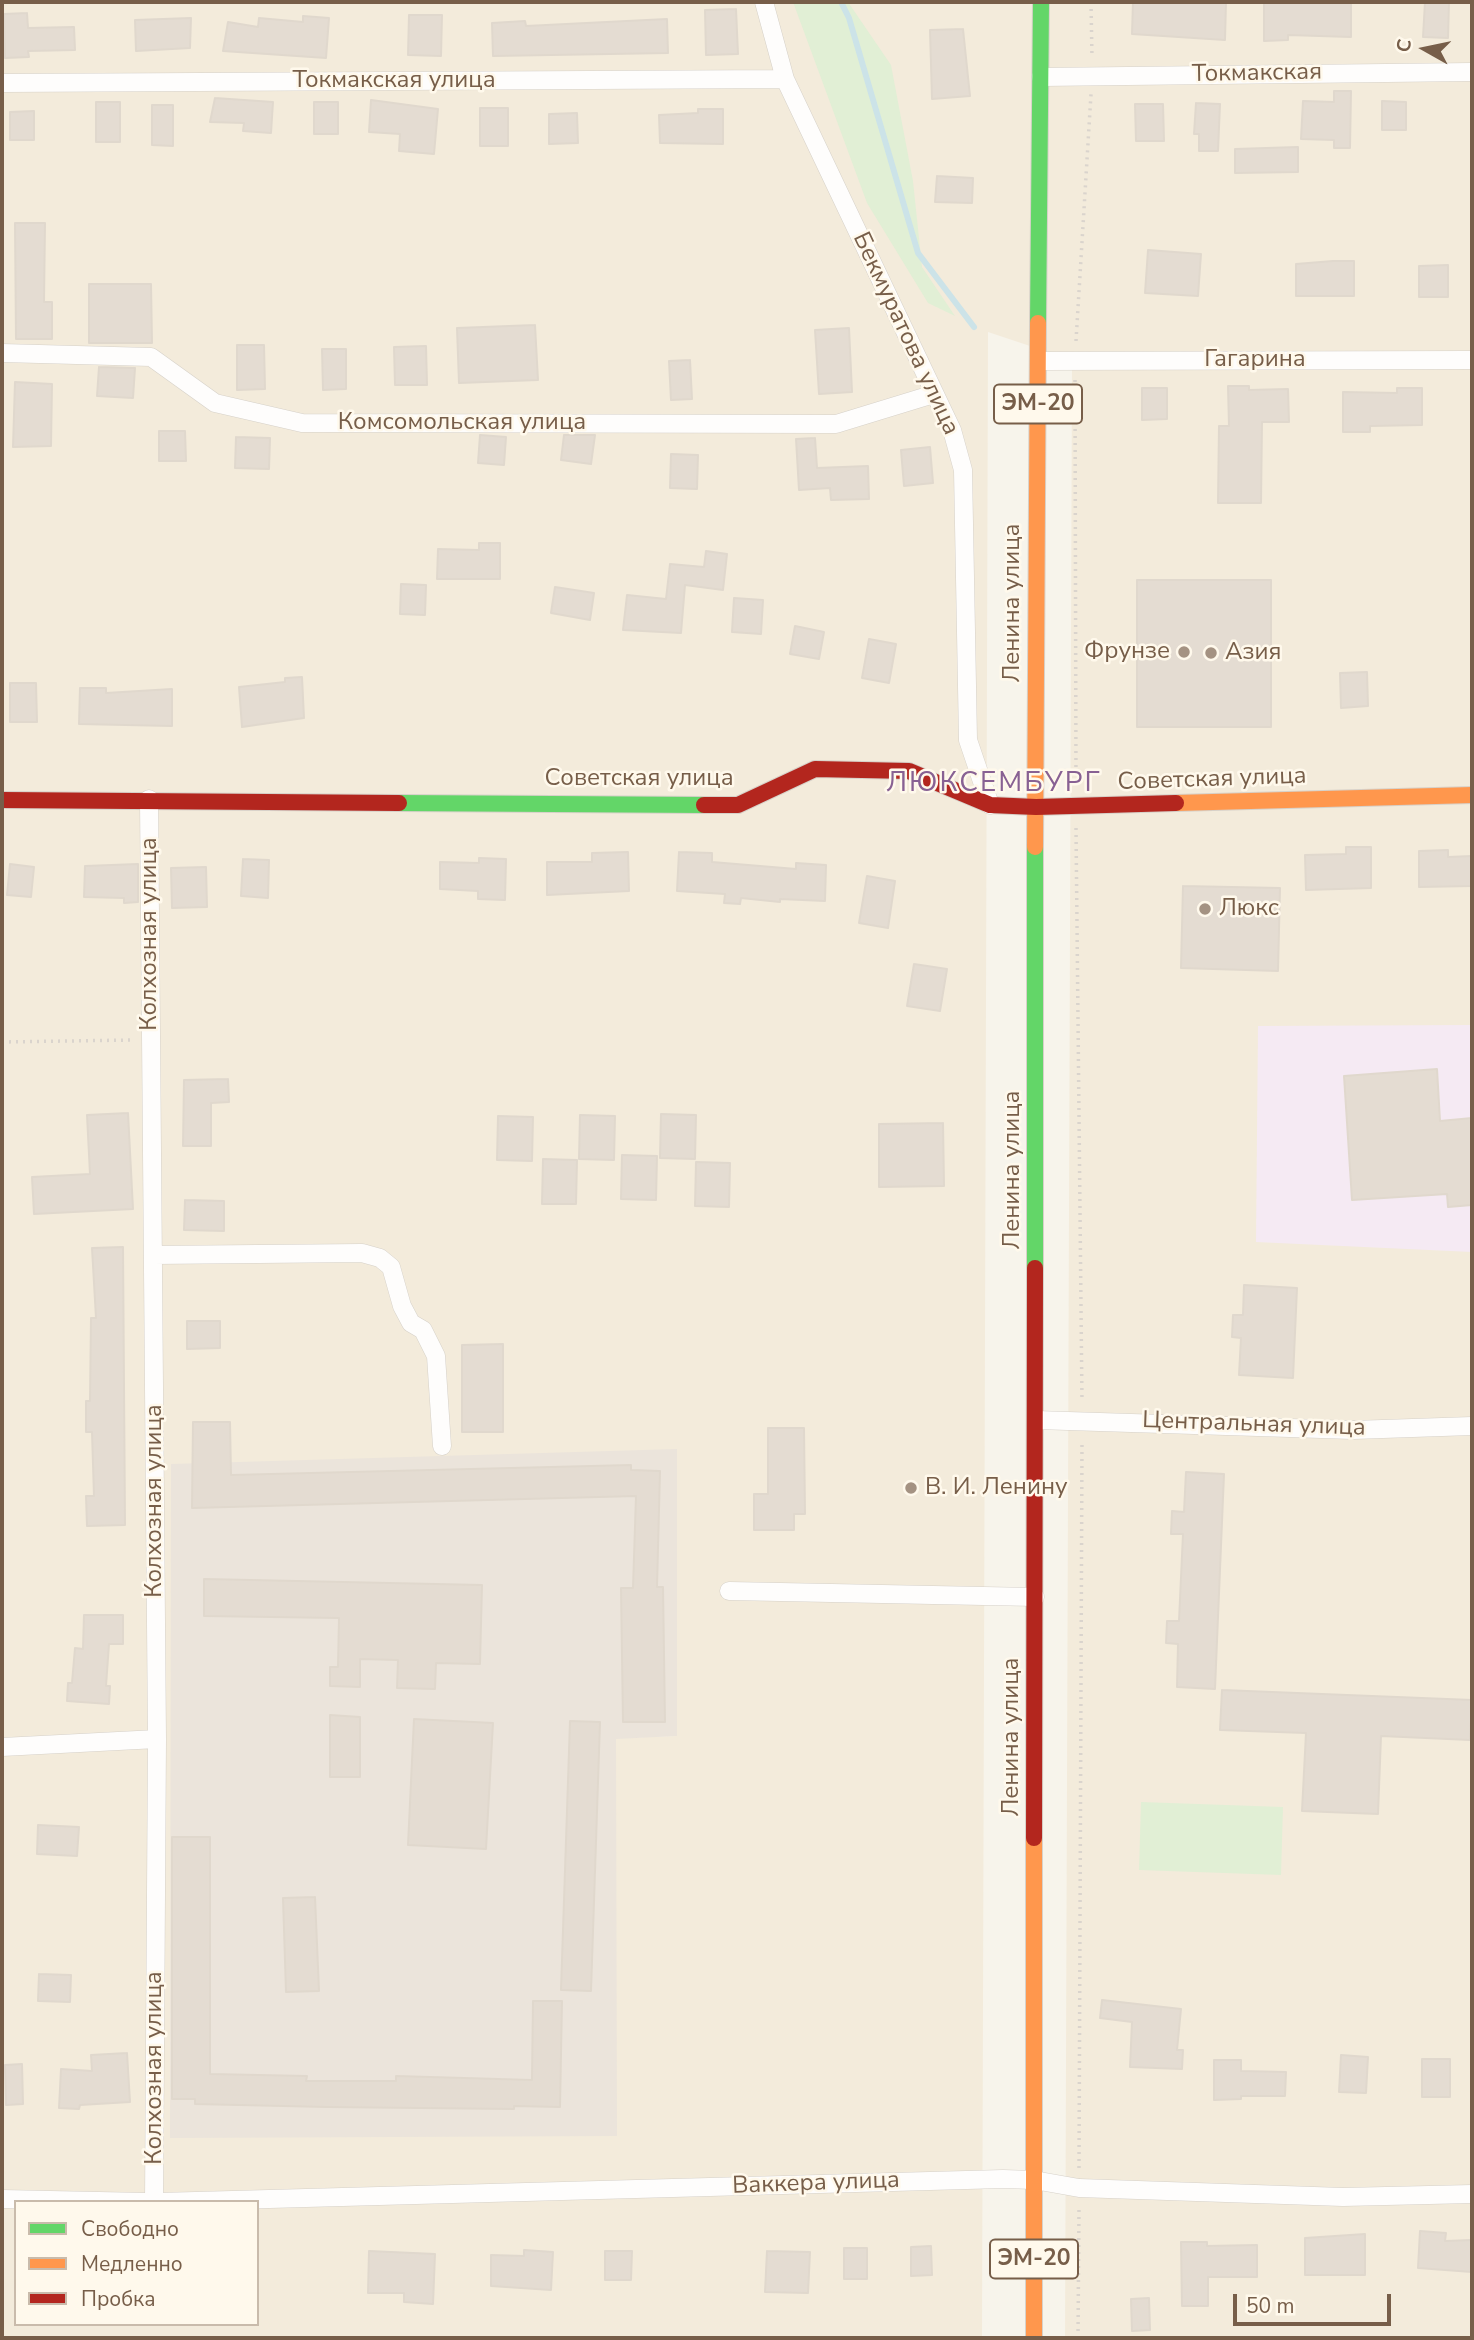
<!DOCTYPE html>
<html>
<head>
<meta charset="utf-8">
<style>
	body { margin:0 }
	#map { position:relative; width:1474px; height:2340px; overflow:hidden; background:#f7f4eb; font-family:"Nunito Sans",sans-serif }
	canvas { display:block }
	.frame { position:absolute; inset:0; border:4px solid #775e49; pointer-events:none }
	.legend { position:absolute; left:14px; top:2200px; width:245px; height:126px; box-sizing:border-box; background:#fff9ec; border:2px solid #c9bbab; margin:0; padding:9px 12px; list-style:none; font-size:21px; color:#775e49 }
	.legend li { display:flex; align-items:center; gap:14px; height:35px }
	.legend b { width:35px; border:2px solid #c9bbab }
	.north { position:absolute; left:1390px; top:14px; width:70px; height:70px; -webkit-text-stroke:5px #fff9ec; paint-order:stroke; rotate:279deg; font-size:19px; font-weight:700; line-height:28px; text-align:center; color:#775e49 }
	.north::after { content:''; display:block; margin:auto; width:24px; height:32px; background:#775e49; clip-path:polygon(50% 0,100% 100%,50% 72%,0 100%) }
	.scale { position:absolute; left:1233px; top:2294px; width:158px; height:32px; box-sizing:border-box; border:4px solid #775e49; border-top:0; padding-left:9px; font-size:21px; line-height:24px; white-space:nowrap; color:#775e49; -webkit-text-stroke:5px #fff9ec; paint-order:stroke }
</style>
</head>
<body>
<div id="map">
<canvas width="1474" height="2340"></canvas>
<div class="frame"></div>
<ul class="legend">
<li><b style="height:9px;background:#63d668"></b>Свободно</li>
<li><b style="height:9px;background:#ff974d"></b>Медленно</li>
<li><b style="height:9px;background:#b3261e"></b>Пробка</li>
</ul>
<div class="north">С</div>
<div class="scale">50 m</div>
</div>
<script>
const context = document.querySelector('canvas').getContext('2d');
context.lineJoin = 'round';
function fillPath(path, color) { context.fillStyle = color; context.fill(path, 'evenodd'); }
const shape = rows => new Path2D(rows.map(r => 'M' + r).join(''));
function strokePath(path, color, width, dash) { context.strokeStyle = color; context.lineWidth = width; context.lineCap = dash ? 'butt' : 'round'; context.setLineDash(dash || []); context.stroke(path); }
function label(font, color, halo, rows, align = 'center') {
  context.font = font + ' "Nunito Sans",sans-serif'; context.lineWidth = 5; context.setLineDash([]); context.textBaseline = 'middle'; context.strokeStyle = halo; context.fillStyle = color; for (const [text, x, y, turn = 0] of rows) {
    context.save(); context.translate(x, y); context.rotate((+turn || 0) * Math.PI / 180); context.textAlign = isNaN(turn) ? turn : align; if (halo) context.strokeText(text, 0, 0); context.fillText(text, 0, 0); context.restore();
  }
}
const residential = shape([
	[2,2,1472,2,1472,2338,1065,2338,1072,360,988,332,982,2338,2,2338],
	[677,1449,677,1736,616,1738],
	[16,2202,257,2202,257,2324,16,2324]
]);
const industrial = shape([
	[677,1449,677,1736,616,1739,617,2136,170,2138,171,1464]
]);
const education = shape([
	[1472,1025,1472,1252,1256,1242,1258,1026]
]);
const green = shape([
	[793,2,848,2,891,65,913,181,922,267,955,316,928,303,867,203],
	[1141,1802,1283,1807,1281,1875,1139,1870]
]);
const stream = shape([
	[841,2,849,18,918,253,974,327]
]);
const building = shape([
	[1133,2,1226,2,1225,40,1132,34,1133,2],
	[1264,2,1351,2,1351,37,1288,35,1288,40,1264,41,1264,2],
	[1425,2,1449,2,1448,38,1423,37,1425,2],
	[736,9,738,54,706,55,705,10,736,9],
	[27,13,28,28,74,27,75,50,28,51,29,57,5,58,4,14,27,13],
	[409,15,442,15,441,56,408,55,409,15],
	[303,16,329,18,326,58,223,51,228,22,258,27,259,18,303,22,303,16],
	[191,18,190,48,136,51,135,20,191,18],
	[667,19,668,53,493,56,492,23,525,21,526,26,667,19],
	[963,29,970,96,932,99,930,30,963,29],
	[1334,91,1351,91,1350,148,1334,148,1334,140,1301,139,1303,101,1334,102,1334,91],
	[215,98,273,102,271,133,243,131,244,123,210,122,215,98],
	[371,100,438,109,434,154,399,151,400,134,369,132,371,100],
	[1382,101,1406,102,1406,130,1382,130,1382,101],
	[96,102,120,102,120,142,96,142,96,102],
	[314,102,338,102,338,134,314,134,314,102],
	[1196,103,1220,104,1218,151,1199,151,1199,134,1194,134,1196,103],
	[1135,104,1163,104,1164,141,1136,141,1135,104],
	[152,105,173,105,173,146,152,145,152,105],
	[480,108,508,108,508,146,480,146,480,108],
	[698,109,723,109,723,144,660,143,659,115,698,113,698,109],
	[34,111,34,140,10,140,10,112,34,111],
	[577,113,578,143,549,144,549,114,577,113],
	[1298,147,1298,172,1235,173,1235,149,1298,147],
	[937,176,973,178,972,203,935,202,937,176],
	[15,223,45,223,44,302,52,302,52,339,16,339,15,223],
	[1148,250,1201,254,1198,296,1145,293,1148,250],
	[1333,261,1354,261,1354,296,1296,296,1296,264,1333,261],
	[1448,265,1448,297,1419,297,1419,266,1448,265],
	[89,284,151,284,152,343,89,343,89,284],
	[535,325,538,380,459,383,457,328,535,325],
	[849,328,852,392,819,394,815,330,849,328],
	[237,345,264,345,265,389,237,390,237,345],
	[426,346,427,385,395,385,394,347,426,346],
	[322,349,346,349,346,389,323,390,322,349],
	[690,360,692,399,671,400,669,361,690,360],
	[99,367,135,368,133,398,97,396,99,367],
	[15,382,52,384,51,446,13,447,15,382],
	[1228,386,1249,386,1249,390,1288,389,1289,422,1262,422,1261,503,1218,503,1219,426,1229,426,1228,386],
	[1142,388,1167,388,1167,419,1142,420,1142,388],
	[1397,388,1422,388,1422,425,1370,426,1370,432,1343,432,1343,392,1397,393,1397,388],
	[159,431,185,431,186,461,159,461,159,431],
	[480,435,506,437,504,465,478,463,480,435],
	[564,435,595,435,591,464,561,460,564,435],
	[236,437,270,438,269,469,235,468,236,437],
	[815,438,817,468,868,466,869,499,831,500,830,488,799,490,796,439,815,438],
	[930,447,933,483,904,486,901,450,930,447],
	[671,454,698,455,697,489,670,488,671,454],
	[479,543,500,543,500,579,437,579,438,549,479,550,479,543],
	[706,551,727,554,723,590,685,585,681,633,623,630,627,595,666,599,670,564,704,567,706,551],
	[1137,580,1271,580,1271,727,1137,727,1137,580],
	[401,584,426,585,425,615,400,614,401,584],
	[555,587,594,593,590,620,551,613,555,587],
	[734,598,763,600,761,634,732,632,734,598],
	[795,626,824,632,819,659,790,654,795,626],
	[869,639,896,644,889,683,862,678,869,639],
	[1367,672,1368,706,1341,708,1340,673,1367,672],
	[302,677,304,718,242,727,239,687,285,682,285,678,302,677],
	[10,683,36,683,37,722,10,722,10,683],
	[80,688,106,688,106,693,172,689,172,726,79,724,80,688],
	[1346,847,1371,847,1371,888,1306,890,1305,855,1346,854,1346,847],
	[1448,850,1448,857,1472,856,1472,886,1419,887,1419,851,1448,850],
	[628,852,629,891,547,895,547,862,592,862,592,853,628,852],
	[679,852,712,853,712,862,796,869,796,863,826,865,825,901,780,899,780,902,741,898,740,904,724,903,725,894,677,891,679,852],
	[479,858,506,859,505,900,478,899,478,891,440,889,440,862,479,863,479,858],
	[243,859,269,860,268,898,241,896,243,859],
	[10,864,34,867,31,897,7,895,10,864],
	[138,864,138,902,124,903,124,898,84,897,85,866,138,864],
	[206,867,207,907,172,908,171,868,206,867],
	[867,876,895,881,888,928,859,923,867,876],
	[1183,886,1280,888,1278,971,1181,968,1183,886],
	[914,964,947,969,940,1011,907,1006,914,964],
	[1437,1069,1440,1121,1472,1118,1472,1205,1448,1207,1447,1194,1352,1200,1344,1076,1437,1069],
	[228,1079,229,1102,211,1103,211,1146,183,1146,184,1080,228,1079],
	[128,1113,133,1209,34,1214,32,1177,90,1174,87,1115,128,1113],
	[661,1114,696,1115,695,1159,660,1158,661,1114],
	[580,1115,615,1116,614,1160,579,1159,580,1115],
	[498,1116,533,1117,532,1161,497,1160,498,1116],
	[943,1123,944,1186,879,1187,879,1124,943,1123],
	[622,1155,657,1156,656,1200,621,1199,622,1155],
	[543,1159,577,1160,576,1204,542,1204,543,1159],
	[696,1162,730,1163,729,1207,695,1206,696,1162],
	[185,1200,224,1201,224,1231,184,1230,185,1200],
	[123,1247,125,1525,87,1526,86,1496,94,1496,92,1432,86,1432,86,1401,90,1401,91,1318,96,1318,92,1248,123,1247],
	[1244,1285,1297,1288,1293,1378,1239,1375,1241,1338,1232,1337,1233,1315,1243,1315,1244,1285],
	[187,1321,220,1321,220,1348,187,1349,187,1321],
	[503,1344,503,1432,462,1432,462,1345,503,1344],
	[193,1422,230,1422,231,1475,631,1465,631,1470,660,1471,657,1587,663,1587,665,1722,623,1722,621,1588,633,1588,636,1496,192,1508,193,1422],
	[768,1428,804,1428,805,1514,794,1514,794,1530,754,1530,754,1494,768,1494,768,1428],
	[1186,1472,1224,1474,1215,1689,1177,1687,1178,1644,1166,1643,1167,1621,1179,1621,1183,1534,1171,1534,1172,1511,1184,1512,1186,1472],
	[204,1579,482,1585,480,1664,436,1663,435,1689,397,1688,398,1660,360,1659,360,1687,330,1686,330,1667,338,1667,339,1618,204,1616,204,1579],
	[84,1615,123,1615,123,1644,109,1644,106,1686,110,1686,109,1704,67,1701,68,1683,72,1683,75,1648,83,1649,84,1615],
	[1222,1690,1472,1700,1470,1740,1381,1736,1378,1814,1302,1811,1306,1733,1220,1730,1222,1690],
	[330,1715,360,1717,360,1777,330,1777,330,1715],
	[414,1719,493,1723,486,1849,408,1845,414,1719],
	[570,1721,600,1722,591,1991,561,1990,570,1721],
	[38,1825,79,1827,77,1856,37,1854,38,1825],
	[172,1837,210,1837,210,2074,307,2076,306,2081,396,2081,396,2076,532,2080,533,2001,562,2001,560,2107,514,2106,514,2109,327,2107,195,2104,195,2099,172,2099,172,1837],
	[315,1897,319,1991,286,1992,283,1898,315,1897],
	[39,1974,71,1975,70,2002,38,2001,39,1974],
	[1102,2000,1181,2009,1177,2050,1183,2050,1182,2069,1130,2067,1132,2022,1100,2018,1102,2000],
	[127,2053,130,2102,80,2105,79,2109,59,2108,61,2069,92,2071,91,2055,127,2053],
	[1341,2055,1368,2057,1366,2093,1339,2092,1341,2055],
	[1422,2059,1450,2059,1450,2097,1422,2097,1422,2059],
	[1214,2060,1241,2060,1241,2071,1286,2072,1285,2096,1241,2096,1241,2099,1214,2100,1214,2060],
	[22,2064,23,2104,6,2105,5,2065,22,2064],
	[1420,2231,1446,2233,1445,2241,1472,2240,1472,2272,1418,2268,1420,2231],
	[1365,2234,1365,2275,1305,2275,1305,2238,1365,2234],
	[1181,2242,1207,2242,1207,2246,1257,2245,1257,2277,1208,2277,1208,2306,1182,2306,1181,2242],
	[931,2246,932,2275,911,2276,911,2247,931,2246],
	[844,2248,867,2248,867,2279,844,2279,844,2248],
	[524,2250,553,2252,551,2290,491,2286,491,2255,524,2256,524,2250],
	[369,2251,435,2254,433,2304,404,2302,404,2293,368,2293,369,2251],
	[605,2251,632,2251,631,2280,605,2280,605,2251],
	[767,2251,810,2252,808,2293,765,2292,767,2251],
	[1149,2298,1150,2330,1132,2331,1131,2299,1149,2298]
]);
const path = shape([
	[1091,2,1092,58],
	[1076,341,1091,94],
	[1075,380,1076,786],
	[1076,828,1082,1402],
	[2,1042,132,1040],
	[1079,2168,1082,1441],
	[1078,2338,1079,2207]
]);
const street = shape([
	[764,2,785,79,952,430,963,470,968,740,990,805],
	[1041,77,1472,72],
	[2,83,785,79],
	[2,353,151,357,215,403,302,423,836,424,934,394],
	[1039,361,1472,360],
	[149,799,157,1739,154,2202],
	[153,1255,362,1253,380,1258,391,1267,402,1306,411,1323,423,1330,436,1356,442,1446],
	[1036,1420,1353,1430,1472,1426],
	[729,1591,1035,1597],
	[2,1747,157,1739],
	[2,2199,146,2202],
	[159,2202,1003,2179,1034,2180,1079,2188,1343,2197,1472,2194]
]);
const fast = shape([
	[1038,323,1041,2],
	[399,803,704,805],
	[1035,1268,1035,847]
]);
const slow = shape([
	[1176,803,1472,795],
	[1035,847,1038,323],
	[1034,2338,1034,1838]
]);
const jam = shape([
	[2,800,399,803],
	[704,805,738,805,815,769,909,771,990,805,1036,807,1176,803],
	[1034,1838,1035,1268]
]);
const markers = [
	[1184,652,7,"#a49282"],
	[1211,653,7,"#a49282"],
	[1205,909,7,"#a49282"],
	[911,1488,7,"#a49282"]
];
const shields = [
	[1038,404,88],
	[1034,2259,88]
];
const shieldNames = [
	["ЭМ-20",1038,404],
	["ЭМ-20",1034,2259]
];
const streetNames = [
	["Токмакская",1257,74,-1],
	["Токмакская улица",394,81],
	["Бекмуратова улица",905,334,65],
	["Гагарина",1255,360],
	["Комсомольская улица",462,423],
	["Ленина улица",1013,603,-90],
	["Советская улица",639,779],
	["Советская улица",1212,780,-2],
	["Колхозная улица",150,934,-90],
	["Ленина улица",1013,1170,-90],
	["Центральная улица",1254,1425,2],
	["Колхозная улица",155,1501,-90],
	["Ленина улица",1012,1737,-90],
	["Колхозная улица",155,2068,-90],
	["Ваккера улица",816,2184,-2]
];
const poiNames = [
	["Фрунзе",1170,652,"right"],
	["Азия",1225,653],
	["Люкс",1219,909],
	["В. И. Ленину",925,1488]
];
const quarterNames = [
	["ЛЮКСЕМБУРГ",994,784]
];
fillPath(residential, '#f3ebdb');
fillPath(industrial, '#ebe4db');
fillPath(education, '#f5eaf3');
fillPath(green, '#e1efd5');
strokePath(stream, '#cce3e8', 6);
fillPath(building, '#e4dcd2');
strokePath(building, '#e0d8cd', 2);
strokePath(street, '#d6d1c9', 19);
strokePath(fast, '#d7d1c9', 18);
strokePath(slow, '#d7d1c9', 18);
strokePath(jam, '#d7d1c9', 18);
strokePath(path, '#dad4cd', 3.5, [2, 5]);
strokePath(street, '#fefdfc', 18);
strokePath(fast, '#63d668', 16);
strokePath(slow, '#ff974d', 16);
strokePath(jam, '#b3261e', 16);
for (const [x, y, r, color] of markers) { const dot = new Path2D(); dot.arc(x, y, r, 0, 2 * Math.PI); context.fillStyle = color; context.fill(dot); strokePath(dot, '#fff9ec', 2.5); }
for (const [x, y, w] of shields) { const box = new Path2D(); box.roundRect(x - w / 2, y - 19.5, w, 39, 5); context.fillStyle = '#fff9ec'; context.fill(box); strokePath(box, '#775e49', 2); }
label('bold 23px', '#775e49', null, shieldNames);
label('24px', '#775e49', '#fff9ec', streetNames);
label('24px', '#775e49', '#fff9ec', poiNames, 'left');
context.letterSpacing = '2px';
label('28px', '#886193', '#fff9ec', quarterNames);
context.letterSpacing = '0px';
</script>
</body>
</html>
